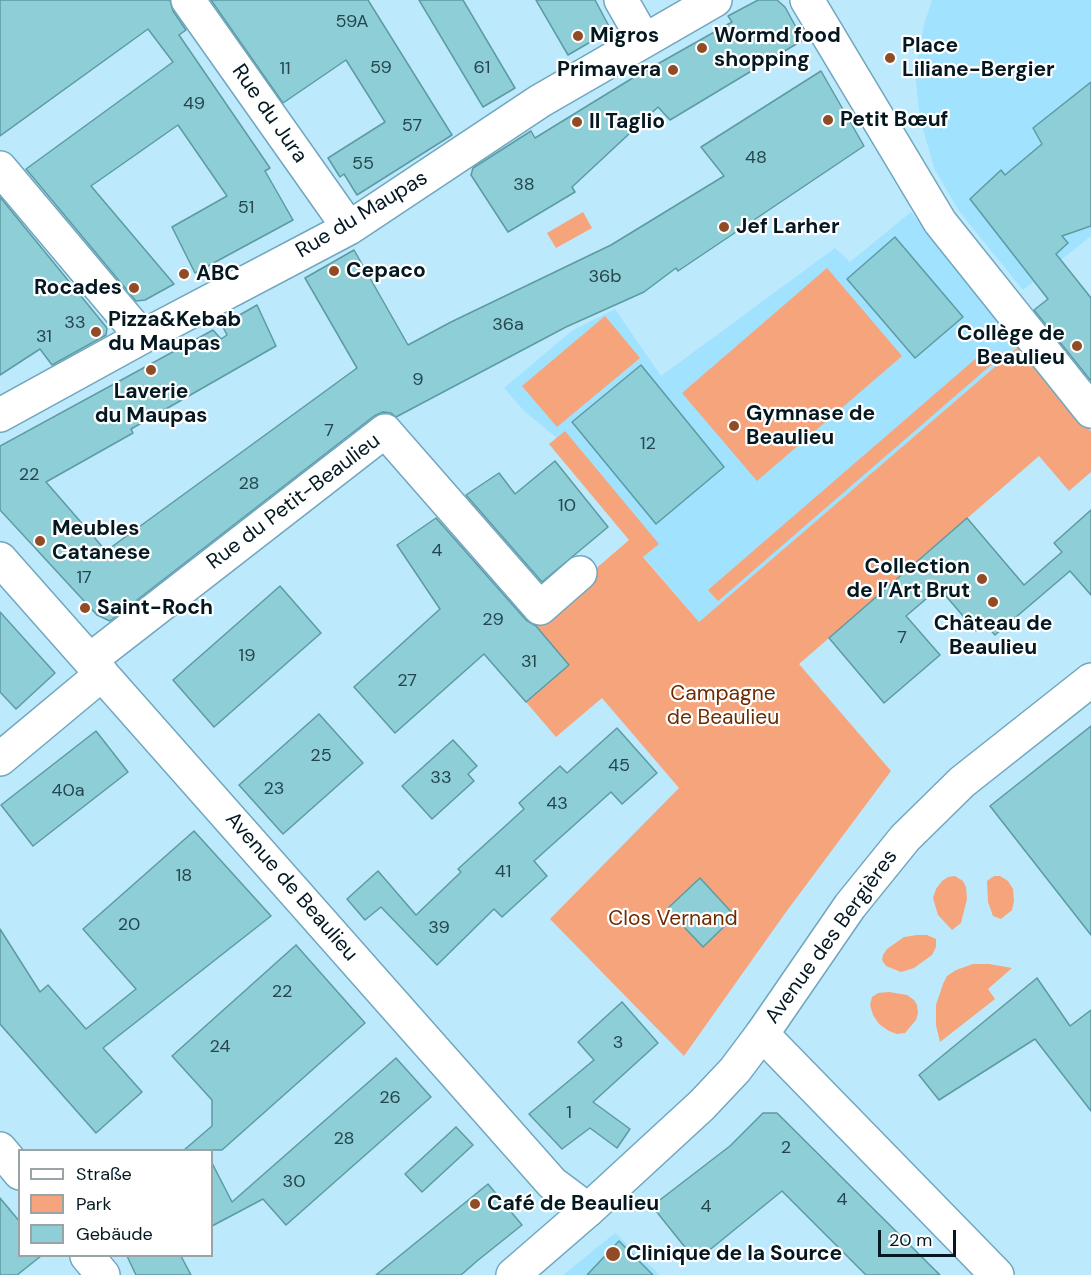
<!DOCTYPE html>
<html>
<head>
<meta charset="utf-8">
<style>
	body { margin:0 }
	#map { position:relative; width:1091px; height:1275px; overflow:hidden; background:#bde9fc; font-family:"DM Sans",sans-serif }
	canvas { display:block }
	.legend { position:absolute; left:18px; top:1149px; width:195px; height:108px; box-sizing:border-box; background:#fff; border:2px solid #9aa3a6; margin:0; padding:8px 10px; list-style:none; font-size:18px; color:#031821 }
	.legend li { display:flex; align-items:center; gap:12px; height:30px }
	.legend b { width:30px; border:2px solid #9aa3a6 }
	.scale { position:absolute; left:878px; top:1230px; width:78px; height:27px; box-sizing:border-box; border:3px solid #031821; border-top:0; padding-left:8px; font-size:18px; line-height:21px; white-space:nowrap; color:#031821; -webkit-text-stroke:4px #fff; paint-order:stroke }
</style>
</head>
<body>
<div id="map">
<canvas width="1091" height="1275"></canvas>
<ul class="legend">
<li><b style="height:8px;background:#fff"></b>Straße</li>
<li><b style="height:16px;background:#f6a47c"></b>Park</li>
<li><b style="height:16px;background:#8eced6"></b>Gebäude</li>
</ul>
<div class="scale">20 m</div>
</div>
<script>
const context = document.querySelector('canvas').getContext('2d');
context.lineJoin = 'round';
function fillPath(path, color) { context.fillStyle = color; context.fill(path, 'evenodd'); }
const shape = rows => new Path2D(rows.map(r => 'M' + r).join(''));
function strokePath(path, color, width, dash) { context.strokeStyle = color; context.lineWidth = width; context.lineCap = dash ? 'butt' : 'round'; context.setLineDash(dash || []); context.stroke(path); }
function label(font, color, halo, rows, align = 'center') {
  context.font = font + ' "DM Sans",sans-serif'; context.lineWidth = 4.5; context.setLineDash([]); context.textBaseline = 'middle'; context.strokeStyle = halo; context.fillStyle = color; for (const [text, x, y, turn = 0] of rows) {
    context.save(); context.translate(x, y); context.rotate((+turn || 0) * Math.PI / 180); context.textAlign = isNaN(turn) ? turn : align; if (halo) context.strokeText(text, 0, 0); context.fillText(text, 0, 0); context.restore();
  }
}
const built = shape([
	[932,0,1091,0,1091,236,1023,290,959,211,935,170,920,119,915,73,924,25],
	[911,212,1018,347,699,622,549,444,557,438,525,412,504,388,573,330,615,309,661,376,835,248,850,262],
	[615,1233,660,1275,563,1275]
]);
const green = shape([
	[583,212,592,228,556,248,547,233],
	[827,268,902,356,757,481,682,393],
	[605,316,640,358,557,427,522,386],
	[1018,347,1091,431,1091,472,1069,491,1039,456,799,664,891,771,786,912,684,1056,550,919,679,788,602,698,556,737,526,702,569,665,533,623,629,540,549,444,565,431,659,544,643,557,699,622],
	[988,348,998,359,718,601,708,590],
	[955,876,963,881,966,887,967,899,961,923,952,930,938,915,933,898,936,889,942,881,948,877],
	[994,876,1000,876,1008,881,1013,889,1014,901,1012,910,1001,919,993,916,988,902,987,881],
	[917,935,927,935,936,939,936,947,932,955,914,968,901,972,886,966,882,960,883,955,887,949,904,937],
	[973,964,989,964,1012,968,988,989,995,999,940,1042,936,1025,936,1005,943,984,947,976,956,970],
	[889,992,907,995,914,1000,917,1005,918,1013,916,1020,905,1033,897,1034,889,1031,879,1024,873,1015,870,1005,872,997,878,993]
]);
const building = shape([
	[0,0,170,0,173,11,186,30,179,35,270,168,265,171,293,220,195,273,172,227,227,196,178,125,91,186,174,284,145,300,136,301,26,169,173,62,148,29,0,136,0,0],
	[211,0,368,0,452,135,357,195,344,174,340,177,328,158,385,122,346,60,283,103,211,0],
	[419,0,463,0,515,88,483,107,419,0],
	[536,0,595,0,611,30,568,55,536,0],
	[758,0,777,0,785,7,803,40,670,120,658,107,572,187,575,192,508,232,471,175,473,168,531,131,535,138,631,79,732,22,728,16,758,0],
	[821,71,864,146,678,271,676,268,644,292,566,327,396,417,391,413,383,412,374,416,110,621,97,615,0,510,0,446,213,330,221,339,227,335,222,325,257,305,276,346,131,429,133,433,46,482,106,551,357,368,305,278,354,250,408,345,451,322,611,245,724,176,701,147,821,71],
	[1091,82,1091,226,1062,236,1068,243,1056,254,1091,298,1091,381,1034,310,1048,299,970,199,1001,170,1005,175,1042,144,1033,128,1091,82],
	[0,197,107,328,106,335,52,365,40,349,0,375,0,197],
	[895,237,963,317,915,358,847,279,895,237],
	[641,365,724,467,656,524,572,422,641,365],
	[555,461,608,527,542,582,466,495,499,473,515,494,555,461],
	[1091,510,1091,595,1070,571,995,635,985,624,976,631,939,588,906,616,940,655,884,703,829,638,967,518,1024,585,1062,552,1054,543,1091,510],
	[436,518,526,620,536,626,569,665,526,702,484,654,395,733,354,687,440,609,397,545,436,518],
	[280,586,321,633,214,727,173,680,280,586],
	[0,612,55,673,16,709,0,692,0,612],
	[319,714,363,763,283,834,239,785,319,714],
	[1091,726,1091,935,990,806,1091,726],
	[617,728,657,773,622,804,611,792,534,861,547,876,502,917,494,909,437,965,381,907,365,920,347,899,378,871,416,915,461,872,458,869,524,809,519,803,560,766,567,773,617,728],
	[96,731,128,772,33,846,1,805,96,731],
	[453,740,477,766,468,774,474,781,432,819,402,786,453,740],
	[194,831,271,916,103,1048,142,1092,96,1133,0,1024,0,929,40,992,48,985,86,1029,136,989,83,929,194,831],
	[700,878,735,916,703,947,667,909,700,878],
	[296,945,365,1023,222,1150,184,1150,212,1126,212,1100,172,1056,296,945],
	[1037,978,1070,1026,1091,1010,1091,1111,1035,1039,939,1100,919,1075,1037,978],
	[622,1002,658,1043,593,1102,630,1129,617,1148,590,1128,562,1149,529,1114,594,1060,578,1042,622,1002],
	[396,1058,431,1097,286,1225,263,1199,212,1226,212,1163,232,1202,396,1058],
	[763,1113,777,1113,940,1275,866,1275,782,1191,696,1261,652,1206,730,1146,763,1113],
	[456,1127,473,1145,422,1192,405,1174,456,1127],
	[488,1184,522,1225,477,1261,461,1275,376,1275,488,1184],
	[0,1198,20,1222,20,1256,41,1256,17,1275,0,1275,0,1198],
	[619,1241,653,1275,587,1275,619,1241],
	[127,1256,181,1256,191,1275,136,1275,127,1256]
]);
const minor = shape([
	[188,0,349,228],
	[621,0,644,40],
	[807,0,940,222,1091,411],
	[0,168,142,337],
	[0,415,142,337,349,228,540,101,715,0],
	[90,660,385,431,540,608,580,573],
	[0,759,102,674],
	[762,1034,850,906,905,838,962,782,1091,680],
	[0,1149,20,1173],
	[87,1256,103,1275],
	[513,1275,588,1210]
]);
const major = shape([
	[0,559,552,1183,588,1210,702,1105,735,1070,762,1034,997,1275]
]);
const markers = [
	[578,36,6,"#914b25"],
	[702,48,6,"#914b25"],
	[890,58,6,"#914b25"],
	[673,70,6,"#914b25"],
	[828,120,6,"#914b25"],
	[577,122,6,"#914b25"],
	[724,227,6,"#914b25"],
	[334,271,6,"#914b25"],
	[184,274,6,"#914b25"],
	[134,288,6,"#914b25"],
	[96,332,6,"#914b25"],
	[1077,346,6,"#914b25"],
	[151,370,6,"#914b25"],
	[734,426,6,"#914b25"],
	[40,541,6,"#914b25"],
	[982,579,6,"#914b25"],
	[993,602,6,"#914b25"],
	[85,608,6,"#914b25"],
	[475,1204,6,"#914b25"],
	[613,1254,8,"#914b25"]
];
const numberNames = [
	["59A",352,22],
	["59",381,68],
	["61",482,68],
	["11",285,69],
	["49",194,104],
	["57",412,126],
	["48",756,158],
	["55",363,164],
	["38",524,185],
	["51",246,208],
	["36b",605,277],
	["33",75,323],
	["36a",508,325],
	["31",44,337],
	["9",418,380],
	["7",329,431],
	["12",648,444],
	["22",29,475],
	["28",249,484],
	["10",567,506],
	["4",437,551],
	["17",84,578],
	["29",493,620],
	["7",902,638],
	["19",247,656],
	["31",529,662],
	["27",407,681],
	["25",321,756],
	["45",619,766],
	["33",441,778],
	["23",274,789],
	["40a",68,791],
	["43",557,804],
	["41",503,872],
	["18",184,876],
	["20",129,925],
	["39",439,928],
	["22",282,992],
	["3",618,1043],
	["24",220,1047],
	["26",390,1098],
	["1",569,1113],
	["28",344,1139],
	["2",786,1148],
	["30",294,1182],
	["4",842,1200],
	["4",706,1207]
];
const poiNames = [
	["Migros",590,36],
	["Wormd food",714,36],
	["shopping",714,60],
	["Place",902,46],
	["Liliane-Bergier",902,70],
	["Primavera",661,70,"right"],
	["Petit Bœuf",840,120],
	["Il Taglio",589,122],
	["Jef Larher",736,227],
	["Cepaco",346,271],
	["ABC",196,274],
	["Rocades",122,288,"right"],
	["Pizza&Kebab",108,320],
	["du Maupas",108,344],
	["Collège de",1065,334,"right"],
	["Beaulieu",1065,358,"right"],
	["Laverie",151,392,"center"],
	["du Maupas",151,416,"center"],
	["Gymnase de",746,414],
	["Beaulieu",746,438],
	["Meubles",52,529],
	["Catanese",52,553],
	["Collection",970,567,"right"],
	["de l’Art Brut",970,591,"right"],
	["Saint-Roch",97,608],
	["Château de",993,624,"center"],
	["Beaulieu",993,648,"center"],
	["Café de Beaulieu",487,1204],
	["Clinique de la Source",626,1254]
];
const streetNames = [
	["Rue du Jura",269,114,55],
	["Rue du Maupas",362,215,-31],
	["Rue du Petit-Beaulieu",294,502,-37],
	["Avenue de Beaulieu",291,887,49],
	["Avenue des Bergières",832,937,-54]
];
const parkNames = [
	["Campagne",723,694],
	["de Beaulieu",723,718],
	["Clos Vernand",673,919]
];
fillPath(built, '#a1e2fe');
fillPath(green, '#f6a47c');
fillPath(building, '#8eced6');
strokePath(building, '#5c9ba3', 1.5);
strokePath(minor, '#71a6be', 36);
strokePath(major, '#71a6be', 36);
strokePath(minor, '#fff', 33);
strokePath(major, '#fff', 33);
for (const [x, y, r, color] of markers) { const dot = new Path2D(); dot.arc(x, y, r, 0, 2 * Math.PI); context.fillStyle = color; context.fill(dot); strokePath(dot, '#fff', 2); }
label('18px', '#26464e', null, numberNames);
label('bold 21px', '#031821', '#fff', poiNames, 'left');
label('21px', '#031821', '#fff', streetNames);
label('21px', '#6c2c00', '#fff', parkNames);
</script>
</body>
</html>
